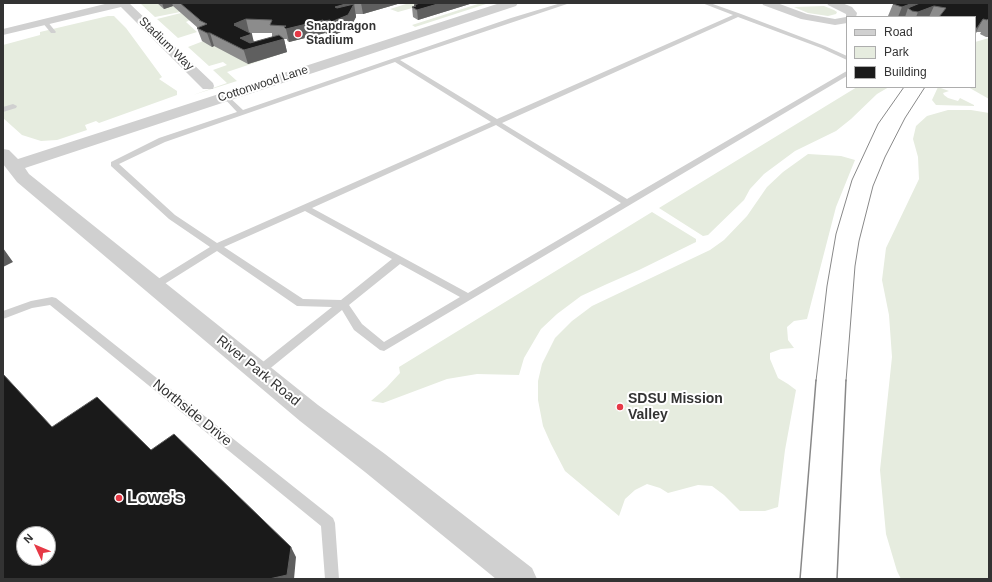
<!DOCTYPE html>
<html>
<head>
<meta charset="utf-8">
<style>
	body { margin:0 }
	#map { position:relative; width:992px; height:582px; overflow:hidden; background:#fff; font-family:Helvetica,sans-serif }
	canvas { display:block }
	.frame { position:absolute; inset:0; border:4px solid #333; pointer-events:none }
	.legend { position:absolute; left:846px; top:16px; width:130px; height:72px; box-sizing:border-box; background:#fff; border:1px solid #adadad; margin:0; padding:5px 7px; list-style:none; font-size:12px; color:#333 }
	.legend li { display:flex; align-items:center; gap:8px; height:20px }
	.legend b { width:20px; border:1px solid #adadad }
	.north { position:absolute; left:16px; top:526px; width:40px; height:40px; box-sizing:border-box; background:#fff; border:1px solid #adadad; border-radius:50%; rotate:314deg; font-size:11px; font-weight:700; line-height:16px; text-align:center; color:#333 }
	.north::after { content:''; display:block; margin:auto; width:14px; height:18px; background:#e63946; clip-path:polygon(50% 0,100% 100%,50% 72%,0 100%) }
</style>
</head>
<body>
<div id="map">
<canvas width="992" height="582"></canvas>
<div class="frame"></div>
<ul class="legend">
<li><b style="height:5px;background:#d0d0d0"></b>Road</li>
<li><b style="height:11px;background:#e6ecdf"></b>Park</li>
<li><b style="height:11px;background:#1a1a1a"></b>Building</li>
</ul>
<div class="north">N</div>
</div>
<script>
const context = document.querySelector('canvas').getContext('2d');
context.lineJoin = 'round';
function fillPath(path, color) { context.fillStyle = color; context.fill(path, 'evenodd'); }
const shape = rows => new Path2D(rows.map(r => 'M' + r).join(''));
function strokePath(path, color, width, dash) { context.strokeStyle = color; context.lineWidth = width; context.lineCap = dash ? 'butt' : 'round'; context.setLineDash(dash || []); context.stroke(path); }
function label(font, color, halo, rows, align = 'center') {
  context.font = font + ' Helvetica,sans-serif'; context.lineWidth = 4; context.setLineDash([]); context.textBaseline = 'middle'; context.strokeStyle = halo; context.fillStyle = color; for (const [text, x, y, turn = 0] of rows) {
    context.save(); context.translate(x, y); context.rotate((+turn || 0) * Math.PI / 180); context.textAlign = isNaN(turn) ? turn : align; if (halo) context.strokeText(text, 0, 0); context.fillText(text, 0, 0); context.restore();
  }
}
const green = shape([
	[144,3,422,3,423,5,398,12,390,9,406,4,401,3,363,14,356,14,338,19,339,21,356,17,350,28,334,35,332,33,327,34,325,33,289,42,287,41,288,39,273,38,275,33,249,33,238,36,255,47,282,48,287,52,227,72,237,81,193,95,227,83,213,70,227,65,223,62,209,66,188,47,211,38,190,20,186,22,197,32,178,38,157,19,181,13,180,12,155,17,141,4],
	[481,3,489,3,415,27,412,25],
	[824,6,834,10,837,12,836,14,828,16,808,13,794,7],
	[108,16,114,16,126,28,162,77,159,79,177,91,177,95,99,123,96,121,85,125,87,130,57,140,41,141,22,135,3,118,3,45,40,35,40,32],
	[989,38,989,99,968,87,975,87,975,42],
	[857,87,889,87,877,94,851,119,836,131,795,151,764,174,750,189,744,200,708,235,703,236,659,208],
	[938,87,949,91,943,93,944,95,948,98,958,101,960,98,974,105,974,106,936,105,932,100],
	[948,110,971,110,989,113,989,579,901,579,897,571,886,534,880,470,892,357,889,315,882,280,886,248,919,179,918,157,913,139,916,126,927,116],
	[808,154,841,156,855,160,836,207,807,319,794,321,787,327,788,340,794,348,781,349,770,353,770,359,778,378,788,384,796,390,785,450,778,507,765,511,740,511,724,495,712,486,698,485,668,493,660,488,647,484,635,490,625,499,619,516,565,471,551,444,543,426,538,400,538,381,542,364,555,338,572,321,592,306,710,250,724,240,747,216,767,187,783,172],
	[652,212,696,239,696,242,639,270,607,284,581,296,557,314,541,329,524,358,519,375,477,374,447,379,383,403,371,401,387,387,400,373,399,367]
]);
const service = shape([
	[561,3,570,3,400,60,497,119,733,15,702,3,710,3,741,14,825,46,847,56,847,60,821,48,738,17,502,123,627,199,845,72,847,71,847,76,384,351,380,350,354,330,342,310,262,375,258,376,254,375,252,372,254,369,332,307,297,306,217,251,158,288,150,288,149,286,150,284,210,247,169,219,111,166,111,162,159,138,237,112,223,97,223,95,227,95,243,110,511,18,561,3],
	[395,62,491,122,217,243,175,215,119,164,165,142,395,62],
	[496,125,621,203,468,293,312,208,496,125],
	[305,211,392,259,341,300,303,299,224,247,305,211],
	[400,264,460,297,384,342,362,324,349,305,400,264],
	[43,21,47,21,56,32,55,33,51,33,42,22,43,21],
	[13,104,17,106,16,108,3,112,3,107,13,104],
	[52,297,56,298,333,518,335,523,339,579,325,579,321,526,50,305,32,308,3,319,3,311,31,301,52,297]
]);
const minor = shape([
	[109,3,129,3,213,83,214,86,213,89,203,89,121,7,3,35,3,29,109,3],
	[762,3,777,3,807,14,835,19,846,17,846,14,828,5,827,3,842,3,852,7,857,13,856,17,847,17,847,23,835,25,801,19,763,5,762,3]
]);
const tertiary = shape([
	[500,3,518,3,516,6,25,168,29,174,318,405,385,454,532,568,537,579,496,579,365,472,300,421,17,182,3,164,3,149,9,150,18,159,500,3]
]);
const tramFar1 = shape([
	[816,381,827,286,836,234,852,180,878,124,904,87],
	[846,381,855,266,859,241,873,186,885,157,905,118,925,87]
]);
const tram = shape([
	[800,579,816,380],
	[837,579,846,380]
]);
const wall = shape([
	[157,3,473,3,418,20,413,17,412,7,414,7,414,5,416,4,401,3,363,14,356,14,356,17,350,28,334,35,332,33,327,34,325,33,289,42,287,40,287,39,284,39,287,52,248,64,214,46,212,47,202,41,197,28,198,28,173,6,164,9],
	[249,33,272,33,272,37,254,42],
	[989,3,989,37,986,37,980,34,981,32,977,32,975,34,975,17,889,17,888,16,893,4]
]);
const shadedWall = shape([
	[162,3,172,3,173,6,164,9],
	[349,3,354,3,356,17,350,28,334,35,331,22,335,7],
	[361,3,401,3,363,14],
	[441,3,473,3,418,20,417,10],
	[913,3,930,3,908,8,905,17,898,17,902,7],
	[934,6,929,17,916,17,918,12],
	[246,19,249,32,240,38,234,24],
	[983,19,975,34,977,28],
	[323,20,325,33,289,42,286,29],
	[330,20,332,33,327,34,324,21],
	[207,33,210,33,214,46,212,47],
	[252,34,255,47,284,39,287,52,248,64,240,38],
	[3,248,13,262,3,267],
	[291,547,296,557,294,579,269,579]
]);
const building = shape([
	[180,3,349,3,335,7,337,8,354,4,348,15,331,22,330,20,324,21,323,20,286,29,284,27,286,26,270,25,272,20,246,19,234,24,236,25,234,25,252,34,240,38,250,43,279,35,284,39,244,50,210,33,207,33,197,28,207,24,199,20,200,20,180,3],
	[420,3,441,3,417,10,412,7,416,6,414,5,420,3],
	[894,3,913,3,902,7,893,4,894,3],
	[920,3,989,3,989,18,987,20,983,19,977,28,975,28,975,17,939,17,946,8,934,6,918,12,912,11,908,8,920,3],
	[3,374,52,427,97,397,151,450,174,434,291,547,287,575,269,579,3,579,3,374],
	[24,534,48,534,48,558,24,558,24,534]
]);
const markers = [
	[298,34,4,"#e63946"],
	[620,407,4,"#e63946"],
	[119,498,4,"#e63946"]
];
const farPoinames = [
	["Snapdragon",306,27],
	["Stadium",306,41]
];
const farStreetnames = [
	["Stadium Way",166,44,44],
	["Cottonwood Lane",263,84,-18]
];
const streetNames = [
	["River Park Road",258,371,39],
	["Northside Drive",192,413,39]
];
const poiNames = [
	["SDSU Mission",628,399],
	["Valley",628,415]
];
const nearPoinames = [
	["Lowe's",127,498]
];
fillPath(green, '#e6ecdf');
fillPath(service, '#d0d0d0');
fillPath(minor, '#d0d0d0');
fillPath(tertiary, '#d0d0d0');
strokePath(tramFar1, '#888', 1);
strokePath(tram, '#888', 1.5);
fillPath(wall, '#8c8c8c');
fillPath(shadedWall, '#5f5f5f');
fillPath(building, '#1a1a1a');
strokePath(building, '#5f5f5f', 1);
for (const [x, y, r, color] of markers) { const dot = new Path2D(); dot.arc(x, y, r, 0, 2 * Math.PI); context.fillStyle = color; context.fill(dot); strokePath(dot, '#fff', 1.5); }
label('bold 12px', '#333', '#fff', farPoinames, 'left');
label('12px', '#333', '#fff', farStreetnames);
label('14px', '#333', '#fff', streetNames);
label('bold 14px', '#333', '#fff', poiNames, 'left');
label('bold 17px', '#333', '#fff', nearPoinames, 'left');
</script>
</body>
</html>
